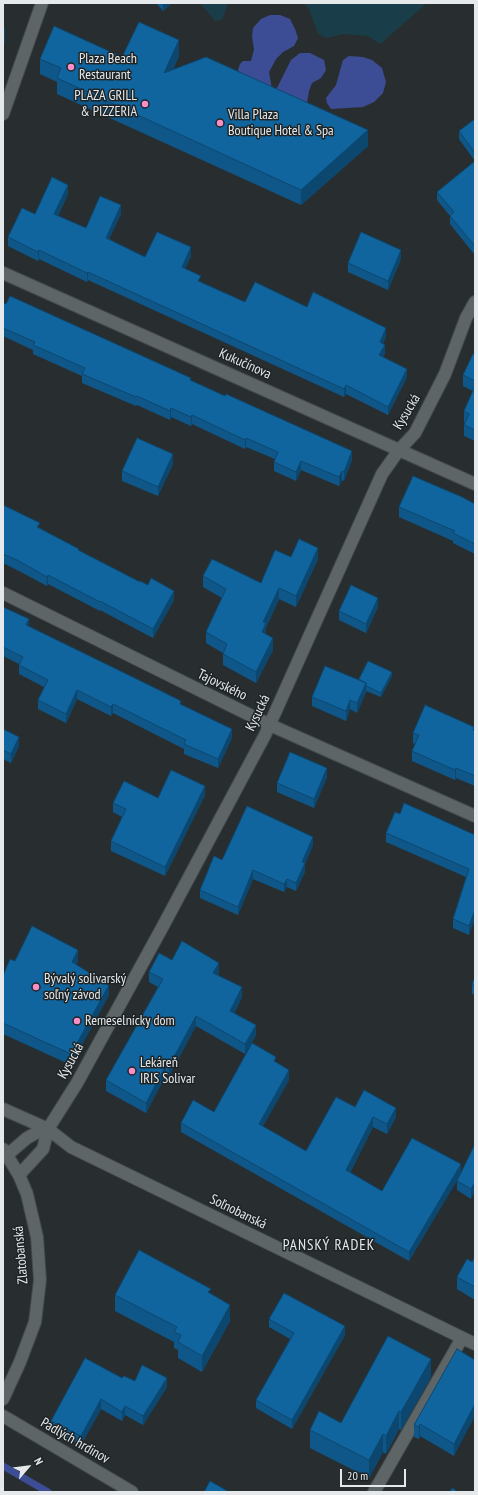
<!DOCTYPE html>
<html>
<head>
<meta charset="utf-8">
<style>
	body { margin:0 }
	#map { position:relative; width:478px; height:1495px; overflow:hidden; background:#282e30; font-family:"PT Sans Narrow",sans-serif }
	canvas { display:block }
	.frame { position:absolute; inset:0; border:4px solid #e5e9eb; pointer-events:none }
	.north { position:absolute; left:8px; top:1447px; width:40px; height:40px; -webkit-text-stroke:3px #1e2426; paint-order:stroke; rotate:62deg; font-size:11px; font-weight:700; line-height:16px; text-align:center; color:#e5e9eb }
	.north::after { content:''; display:block; margin:auto; width:14px; height:18px; background:#e5e9eb; clip-path:polygon(50% 0,100% 100%,50% 72%,0 100%) }
	.scale { position:absolute; left:340px; top:1469px; width:66px; height:18px; box-sizing:border-box; border:2px solid #e5e9eb; border-top:0; padding-left:5px; font-size:12px; line-height:14px; white-space:nowrap; color:#e5e9eb; -webkit-text-stroke:3px #1e2426; paint-order:stroke }
</style>
</head>
<body>
<div id="map">
<canvas width="478" height="1495"></canvas>
<div class="frame"></div>
<div class="north">N</div>
<div class="scale">20 m</div>
</div>
<script>
const context = document.querySelector('canvas').getContext('2d');
context.lineJoin = 'round';
function fillPath(path, color) { context.fillStyle = color; context.fill(path, 'evenodd'); }
const shape = rows => new Path2D(rows.map(r => 'M' + r).join(''));
function strokePath(path, color, width, dash) { context.strokeStyle = color; context.lineWidth = width; context.lineCap = dash ? 'butt' : 'round'; context.setLineDash(dash || []); context.stroke(path); }
function label(font, color, halo, rows, align = 'center') {
  context.font = font + ' "PT Sans Narrow",sans-serif'; context.lineWidth = 3; context.setLineDash([]); context.textBaseline = 'middle'; context.strokeStyle = halo; context.fillStyle = color; for (const [text, x, y, turn = 0] of rows) {
    context.save(); context.translate(x, y); context.rotate((+turn || 0) * Math.PI / 180); context.textAlign = isNaN(turn) ? turn : align; if (halo) context.strokeText(text, 0, 0); context.fillText(text, 0, 0); context.restore();
  }
}
const green = shape([
	[200,3,228,3,223,18,220,20,215,21],
	[304,3,427,3,380,44,368,36,344,34,327,38,322,36,318,33,309,9]
]);
const water = shape([
	[270,15,280,15,290,19,295,29,298,38,294,46,283,52,276,59,269,72,272,89,274,94,291,60,300,53,310,53,324,60,326,70,321,78,312,83,309,91,305,114,240,73,238,70,240,64,243,61,251,61,254,49,252,37,253,28,261,19],
	[349,56,363,57,372,60,382,68,386,82,383,93,374,102,363,107,331,109,327,103,326,98,336,85,343,60]
]);
const stream = shape([
	[3,1466,48,1492]
]);
const minor = shape([
	[3,114,42,3],
	[3,273,475,484],
	[3,593,270,725,475,816],
	[3,1109,48,1129,71,1147,475,1344],
	[3,1149,19,1175,27,1194,37,1237,40,1280,35,1322,20,1362,3,1399],
	[7,1155,27,1138,36,1133,48,1129],
	[19,1175,43,1149,48,1129,77,1083,163,926,265,735,382,474,399,450,415,433,445,374,466,318,475,302],
	[3,1416,132,1492],
	[374,1492,462,1338]
]);
const wall = shape([
	[156,3,172,3,163,11],
	[179,56,173,70,368,146,301,205,57,94,57,82,40,74,40,59],
	[475,119,475,161,459,139,459,131],
	[475,161,475,253,474,254,450,224,450,216,437,200,437,192],
	[68,194,58,216,86,228,121,214,109,239,145,257,191,256,185,269,201,282,245,302,307,307,386,336,383,344,385,353,383,357,407,377,388,415,346,394,344,397,88,280,87,282,39,259,38,261,8,246,8,237,35,214],
	[401,259,388,290,348,272,348,263],
	[3,303,191,381,352,460,344,481,342,480,339,486,301,470,296,481,274,471,274,462,275,459,246,447,245,449,192,424,191,426,171,417,170,420,137,405,136,406,82,383,82,376,33,354,33,350,3,336],
	[475,355,475,441,464,436,464,425,465,422,464,422,464,411,473,391,463,386,463,375],
	[173,464,158,496,122,481,122,471],
	[475,504,475,554,453,543,453,541,399,517,399,507],
	[3,505,40,528,79,551,174,600,153,638,100,610,100,611,48,584,47,586,19,571,3,563],
	[291,557,318,559,296,607,279,599,266,628,266,634,273,650,256,683,223,665,223,653,206,643,206,632,222,598,203,587,203,576,261,583],
	[3,607,29,626,181,705,232,738,218,768,184,754,184,749,113,713,111,716,77,699,66,723,38,709,38,700,44,687,19,674,19,664,3,656],
	[378,607,366,633,339,620,339,611],
	[392,676,381,697,366,691,366,692,357,713,350,709,346,721,312,706,312,697,359,679],
	[3,729,19,746,11,763,3,759],
	[474,731,475,731,475,786,456,778,455,780,412,761,412,751,415,744,413,743,413,733],
	[327,777,314,808,277,792,277,783],
	[205,795,165,876,111,851,111,841,122,817,113,812,113,803,158,798],
	[400,814,475,835,469,935,453,928,453,919,466,877,386,842,386,833],
	[313,845,305,864,305,872,296,891,287,887,284,892,253,879,238,915,200,898,200,890,222,860],
	[172,960,219,973,218,975,242,997,234,1014,256,1035,245,1054,196,1026,169,1076,166,1075,146,1113,106,1091,106,1080,158,987,149,982,149,972],
	[15,961,78,961,76,965,109,995,71,1065,3,1034,3,976],
	[475,977,475,995,472,994,472,984],
	[276,1062,289,1080,263,1126,306,1151,355,1107,396,1117,387,1134,373,1127,350,1173,382,1191,461,1173,475,1144,471,1199,457,1190,457,1180,409,1261,181,1132,181,1123,214,1112],
	[475,1257,475,1300,457,1289,457,1277,472,1262],
	[211,1294,230,1321,202,1372,178,1358,178,1350,174,1348,174,1342,115,1311,115,1295],
	[269,1319,345,1335,292,1429,256,1408,256,1400,290,1339,269,1327],
	[457,1349,454,1456,420,1436,419,1439,414,1437,414,1425],
	[431,1377,401,1430,399,1429,386,1454,383,1452,369,1478,310,1448,310,1430,341,1423],
	[122,1378,135,1381,167,1387,143,1425,125,1415,122,1421,101,1409,81,1445,51,1430,51,1421]
]);
const shadedWall = shape([
	[163,3,172,3,163,11],
	[5,29,5,42,3,48,3,35],
	[179,40,179,56,164,89,164,73],
	[368,130,368,146,301,205,301,190],
	[68,185,68,194,54,223,54,214],
	[121,205,121,214,106,246,106,238],
	[474,245,475,245,475,253,474,254],
	[191,247,191,256,182,276,182,267],
	[39,250,39,259,38,261,38,252],
	[401,250,401,259,388,290,388,281],
	[88,272,88,280,87,282,87,273],
	[386,328,386,336,380,351,380,342],
	[385,345,385,353,379,364,379,355],
	[407,369,407,377,388,415,388,407],
	[346,385,346,394,344,397,344,389],
	[171,408,171,417,170,420,170,411],
	[192,415,192,424,191,426,191,417],
	[246,438,246,447,245,449,245,440],
	[352,451,352,460,344,481,344,472],
	[173,454,173,464,158,496,158,487],
	[301,461,301,470,296,481,296,472],
	[342,471,342,480,339,486,339,477],
	[318,548,318,559,296,607,296,596],
	[48,575,48,584,47,586,47,577],
	[279,588,279,599,266,628,266,634,262,632,263,622],
	[174,591,174,600,153,638,153,629],
	[378,598,378,607,366,633,366,624],
	[29,619,29,628,26,625],
	[273,638,273,650,256,683,256,672],
	[392,672,392,676,381,697,381,693],
	[366,683,366,692,357,713,357,703],
	[77,690,77,699,66,723,66,714],
	[350,700,350,709,346,721,346,711],
	[113,704,113,713,111,716,111,707],
	[232,729,232,738,218,768,218,759],
	[19,737,19,746,11,763,11,754],
	[327,768,327,777,314,808,314,799],
	[456,768,456,778,455,780,455,770],
	[205,786,205,795,165,876,165,867],
	[313,837,313,845,305,864,305,872,296,891,296,883,302,862],
	[253,870,253,879,238,915,238,907],
	[287,879,287,887,284,892,284,884],
	[475,910,475,919,469,935,469,926],
	[78,950,78,961,72,973,72,962],
	[219,963,219,973,213,983,213,973],
	[109,985,109,995,71,1065,71,1054],
	[242,987,242,997,230,1022,230,1011],
	[196,1016,196,1026,169,1076,169,1066],
	[256,1025,256,1035,245,1054,245,1044],
	[166,1065,166,1075,146,1113,146,1103],
	[289,1070,289,1080,259,1133,259,1124],
	[396,1108,396,1117,387,1134,387,1124],
	[373,1117,373,1127,346,1180,346,1170],
	[461,1164,461,1174,409,1261,409,1252],
	[475,1182,475,1191,471,1199,471,1189],
	[4,1265,4,1281,3,1283,3,1267],
	[230,1305,230,1321,202,1372,202,1356],
	[345,1326,345,1335,292,1429,292,1420],
	[431,1359,431,1377,401,1430,401,1412],
	[167,1378,167,1387,143,1425,143,1416],
	[101,1399,101,1409,81,1445,81,1436],
	[475,1404,475,1416,454,1456,454,1444],
	[125,1406,125,1415,122,1421,122,1412],
	[399,1411,399,1429,386,1454,386,1436],
	[420,1424,420,1436,419,1439,419,1427],
	[383,1434,383,1452,369,1478,369,1460]
]);
const building = shape([
	[139,22,179,40,164,73,206,57,368,130,301,190,57,78,61,68,40,59,54,26,122,57,139,22],
	[3,29,5,29,3,35,3,29],
	[475,119,475,153,459,131,475,119],
	[475,161,475,245,474,245,450,216,454,212,437,192,475,161],
	[52,177,68,185,54,214,86,228,100,196,121,205,106,238,145,257,157,232,191,247,182,267,201,276,198,281,245,302,255,282,307,307,313,292,386,328,380,342,385,345,379,355,407,369,388,407,346,385,344,389,88,272,87,273,39,250,38,252,8,237,22,208,35,214,52,177],
	[361,232,401,250,388,281,348,263,361,232],
	[10,296,191,378,190,380,225,396,226,394,352,451,344,472,342,471,339,477,301,461,296,472,274,462,278,452,246,438,245,440,192,415,191,417,171,408,170,411,137,396,136,397,82,374,85,368,33,345,35,342,3,328,3,303,6,304,10,296],
	[473,354,475,355,475,381,463,375,473,354],
	[475,386,475,430,464,425,469,414,464,411,475,386],
	[137,438,173,454,158,487,122,471,137,438],
	[413,476,462,497,475,504,475,544,453,533,455,531,399,507,413,476],
	[3,505,40,523,37,527,79,549,78,550,140,582,140,581,148,585,151,578,174,591,153,629,100,601,100,602,48,575,47,577,19,561,3,554,3,505],
	[299,539,318,548,296,596,279,588,263,622,266,623,262,632,273,638,256,672,223,654,227,644,206,632,226,589,203,576,212,559,261,583,275,550,291,557,299,539],
	[351,585,378,598,366,624,339,611,351,585],
	[3,607,29,619,26,625,151,686,181,701,180,704,232,729,218,759,184,744,186,740,113,704,111,707,77,690,66,714,38,700,48,680,19,665,23,657,3,647,3,607],
	[368,661,392,672,381,693,366,686,366,683,359,679,368,661],
	[325,666,366,683,357,703,350,700,346,711,312,697,325,666],
	[425,705,474,727,473,730,475,731,475,776,456,768,455,770,412,751,419,735,413,733,425,705],
	[3,729,19,737,11,754,3,750,3,729],
	[290,752,327,768,314,799,277,783,290,752],
	[171,770,205,786,165,867,111,841,126,809,113,803,124,781,158,798,171,770],
	[404,803,475,835,475,910,469,926,453,919,469,869,386,833,395,812,400,814,404,803],
	[247,806,313,837,302,862,305,863,296,883,287,879,284,884,253,870,238,907,200,890,214,856,222,860,247,806],
	[32,926,78,950,72,962,109,985,71,1054,3,1023,3,976,10,959,15,961,32,926],
	[182,941,219,963,213,973,242,987,230,1011,256,1025,245,1044,196,1016,169,1066,166,1065,146,1103,106,1080,163,979,149,972,159,953,172,960,182,941],
	[475,977,475,986,472,984,475,977],
	[252,1043,276,1057,274,1061,289,1070,259,1124,306,1151,336,1097,355,1107,364,1090,396,1108,387,1124,373,1117,346,1170,382,1191,412,1138,461,1164,409,1252,181,1123,193,1100,214,1112,252,1043],
	[475,1144,475,1182,471,1189,457,1181,475,1144],
	[139,1250,211,1289,208,1292,230,1305,202,1356,178,1342,181,1335,174,1332,177,1327,115,1295,139,1250],
	[475,1257,475,1287,457,1277,467,1259,472,1262,475,1257],
	[284,1293,345,1326,292,1420,256,1400,294,1333,269,1319,284,1293],
	[388,1336,431,1359,401,1412,399,1411,386,1436,383,1434,369,1460,310,1430,319,1411,341,1423,388,1336],
	[457,1349,475,1360,475,1404,454,1444,420,1424,419,1427,414,1425,457,1349],
	[85,1358,122,1378,124,1376,135,1381,142,1365,167,1378,143,1416,125,1406,122,1412,101,1399,81,1436,51,1421,85,1358],
	[210,1481,229,1492,204,1492,210,1481],
	[452,1488,458,1492,450,1492,452,1488]
]);
const markers = [
	[71,67,4,"#fa8fc8"],
	[145,104,4,"#fa8fc8"],
	[220,123,4,"#fa8fc8"],
	[36,987,4,"#fa8fc8"],
	[77,1021,4,"#fa8fc8"],
	[132,1071,4,"#fa8fc8"]
];
const poiNames = [
	["Plaza Beach",79,59],
	["Restaurant",79,75],
	["PLAZA GRILL",137,96,"right"],
	["& PIZZERIA",137,112,"right"],
	["Villa Plaza",228,115],
	["Boutique Hotel & Spa",228,131],
	["Bývalý solivarský",44,979],
	["soľný závod",44,995],
	["Remeselnícky dom",85,1021],
	["Lekáreň",140,1063],
	["IRIS Solivar",140,1079]
];
const streetNames = [
	["Kukučínova",245,364,24],
	["Kysucká",407,412,-59],
	["Tajovského",222,685,26],
	["Kysucká",258,713,-65],
	["Kysucká",71,1061,-61],
	["Soľnobanská",238,1212,26],
	["Zlatobanská",21,1255,-95],
	["Padlých hrdinov",75,1441,30]
];
const neighbourhoodNames = [
	["PANSKÝ RADEK",329,1246]
];
fillPath(green, '#1a3e49');
fillPath(water, '#3d4d95');
strokePath(stream, '#3d4d95', 7);
strokePath(minor, '#43494b', 14);
strokePath(minor, '#5e6567', 12);
fillPath(wall, '#0f5789');
fillPath(shadedWall, '#0c476f');
fillPath(building, '#11659f');
strokePath(building, '#0c476f', 1);
for (const [x, y, r, color] of markers) { const dot = new Path2D(); dot.arc(x, y, r, 0, 2 * Math.PI); context.fillStyle = color; context.fill(dot); strokePath(dot, '#1e2426', 1.5); }
label('14px', '#e5e9eb', '#1e2426', poiNames, 'left');
label('14px', '#e5e9eb', '#1e2426', streetNames);
context.letterSpacing = '1px';
label('15px', '#e5e9eb', '#1e2426', neighbourhoodNames);
context.letterSpacing = '0px';
</script>
</body>
</html>
